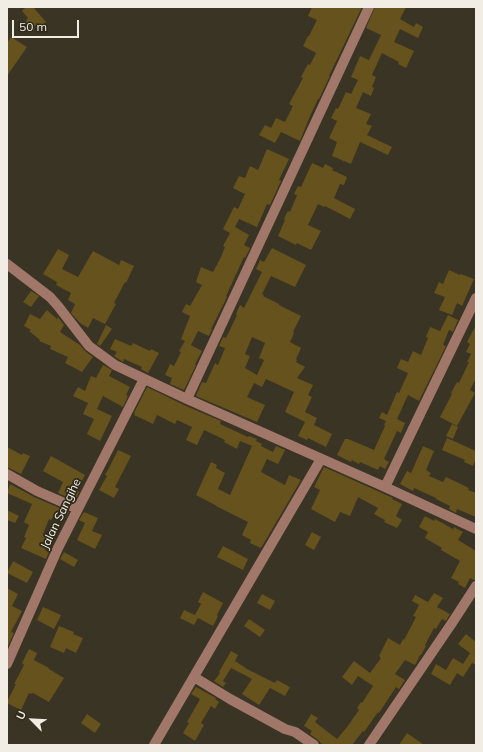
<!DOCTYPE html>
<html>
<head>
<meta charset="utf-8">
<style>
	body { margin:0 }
	#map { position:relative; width:483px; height:752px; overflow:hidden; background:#3a3425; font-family:Mulish,sans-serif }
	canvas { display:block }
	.frame { position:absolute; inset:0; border:8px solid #f1ede4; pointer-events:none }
	.north { position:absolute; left:12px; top:700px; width:40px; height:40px; -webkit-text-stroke:3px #302a1b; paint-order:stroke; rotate:294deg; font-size:11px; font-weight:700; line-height:16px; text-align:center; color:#f1ede4 }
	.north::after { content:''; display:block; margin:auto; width:14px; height:18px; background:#f1ede4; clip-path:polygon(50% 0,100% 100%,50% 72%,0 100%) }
	.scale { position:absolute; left:12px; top:20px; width:67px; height:18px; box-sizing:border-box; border:2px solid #f1ede4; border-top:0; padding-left:5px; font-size:12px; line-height:14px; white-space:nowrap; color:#f1ede4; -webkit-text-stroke:3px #302a1b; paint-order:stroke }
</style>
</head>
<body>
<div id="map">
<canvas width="483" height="752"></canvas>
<div class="frame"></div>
<div class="north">U</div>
<div class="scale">50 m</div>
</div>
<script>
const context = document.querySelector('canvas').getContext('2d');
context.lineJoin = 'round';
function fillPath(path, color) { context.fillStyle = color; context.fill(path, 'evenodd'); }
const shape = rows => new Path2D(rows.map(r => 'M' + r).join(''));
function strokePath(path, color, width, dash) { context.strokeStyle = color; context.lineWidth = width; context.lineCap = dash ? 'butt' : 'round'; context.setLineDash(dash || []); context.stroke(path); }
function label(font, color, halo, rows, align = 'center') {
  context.font = font + ' Mulish,sans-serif'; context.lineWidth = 3.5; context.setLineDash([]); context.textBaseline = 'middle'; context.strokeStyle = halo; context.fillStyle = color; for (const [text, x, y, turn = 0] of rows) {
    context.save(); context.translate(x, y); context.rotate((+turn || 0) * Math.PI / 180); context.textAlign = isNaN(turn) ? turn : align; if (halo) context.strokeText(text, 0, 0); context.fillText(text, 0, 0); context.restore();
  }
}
const building = shape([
	[26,7,33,7,46,22,38,29,35,25,30,30,23,24,28,18,22,11],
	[312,7,362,7,329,76,330,76,319,99,318,99,310,116,300,141,281,132,275,143,259,135,265,125,271,128,276,118,285,122,293,106,289,104,303,78,301,77,308,64,310,65,316,53,303,46,308,36,309,36,317,20,308,16],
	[375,7,406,7,400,19,414,27,416,23,423,27,418,38,400,29,394,42,414,51,406,68,398,64,399,62,382,53,372,75,376,77,372,87,374,88,371,96,363,92,356,108,371,114,366,124,372,126,367,135,392,147,388,155,360,142,351,164,332,156,337,142,329,138,337,121,331,118,336,108,338,109,346,92,351,94,358,80,351,77,360,56,369,60,381,35,366,28],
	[11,37,27,47,7,76,7,43],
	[267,149,289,159,279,180,281,181,270,205,267,204,257,227,239,219,235,227,249,235,244,245,250,248,245,258,244,257,226,296,227,297,211,329,212,329,209,336,198,331,191,345,202,351,195,364,196,365,184,390,170,384,172,378,165,375,170,364,174,366,181,352,179,351,185,341,181,339,190,316,182,312,186,304,190,306,202,285,196,282,201,267,213,272,221,257,225,247,223,246,230,233,223,229,234,207,238,209,245,194,233,188,239,176,245,178,250,166,258,170],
	[312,163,323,168,325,164,333,168,332,170,347,177,344,185,340,184,334,198,355,209,350,219,325,206,324,207,318,204,308,225,321,231,311,250,297,243,296,245,278,236,285,220,284,219,288,211,290,212,297,195,294,194,298,186,301,187],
	[272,248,306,265,295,287,271,276,262,294,264,295,263,296,279,304,279,305,301,316,293,332,294,333,290,342,301,348,296,359,297,360,296,362,305,367,297,378,313,385,308,395,312,397,305,412,317,418,314,425,332,434,326,447,308,438,307,440,298,436,305,422,285,412,294,392,266,379,262,387,254,383,247,397,265,405,257,422,196,396,202,382,206,383,215,363,218,365,225,348,219,346,223,337,226,338,237,315,236,314,240,305,244,308,262,272,256,269,260,260,264,262],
	[252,337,265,343,259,358,264,360,257,375,245,368,250,356,245,354],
	[58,249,69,255,62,269,78,277,93,251,119,265,121,260,134,266,126,283,125,282,114,303,116,304,105,324,93,318,88,328,80,323,71,313,75,304,68,300,71,293,56,285,57,282,43,274],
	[449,270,460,275,461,274,474,279,462,306,457,303,452,315,439,310,445,297,434,293,439,282,443,284],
	[31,291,39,296,31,307,23,302],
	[47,310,57,319,58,317,64,325,60,332,80,345,85,351,93,357,82,372,65,363,68,357,50,349,51,346,39,341,40,340,29,331,31,330,24,326,30,314,40,319],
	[448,315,458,320,453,332,449,330,443,345,446,346,419,401,408,395,397,419,405,423,401,433,397,431,384,459,389,462,385,469,380,466,378,470,360,462,359,464,352,460,351,462,337,455,345,439,348,439,360,444,374,450,385,426,384,425,386,421,379,418,382,412,387,415,397,392,399,393,408,373,397,368,401,359,408,362,413,351,421,355,428,338,426,337,430,327,440,331],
	[106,325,112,329,100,346,97,344],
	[476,325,476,378,470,390,475,393,457,426,440,417,452,394,451,393,457,382,459,383,469,362,467,362,471,354,466,352,470,344,467,342],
	[115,339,131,346,133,343,150,351,151,349,159,353,148,373,141,369,142,367,124,359,123,362,114,356,117,352,110,349],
	[103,365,112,370,109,376,130,387,126,395,128,396,123,407,103,396,97,409,112,416,100,441,87,434,94,419,83,414,88,403,73,396,78,387,85,391,91,376,96,378],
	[147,387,186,406,221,421,220,424,248,437,249,436,257,439,256,441,262,444,261,446,273,452,276,446,285,450,278,464,267,459,261,472,285,485,289,475,301,480,261,548,250,543,251,540,242,535,248,522,216,506,217,506,196,495,211,462,217,465,216,468,225,473,218,489,230,495,252,446,240,441,237,449,224,442,225,440,204,430,197,445,186,440,192,427,177,420,175,424,157,415,153,424,134,415,135,413,134,413],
	[452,424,458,427,453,439,446,436],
	[447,438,476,451,476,459,473,466,464,462,465,460,442,450],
	[423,446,434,451,426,470,431,473,429,476,443,482,446,477,469,488,468,490,476,493,476,517,457,509,456,513,449,509,450,506,436,499,436,498,414,488,413,491,400,484,407,471,411,473],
	[7,447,22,455,23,453,30,456,21,474,7,467],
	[118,450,131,456,115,487,119,489,114,498,99,490,107,476,105,475,109,468],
	[51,456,85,475,77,490,79,492,75,501,58,493,63,482,43,471],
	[324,467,393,498,392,499,402,504,396,516,402,520,397,528,384,522,385,520,374,514,378,508,358,497,350,516,340,512,335,522,311,509,320,490,314,487],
	[10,484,34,497,69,512,67,515,66,514,63,520,54,515,51,520,49,519,43,534,51,537,45,550,49,552,46,559,21,548,26,538,24,537,29,525,24,522,32,504,7,493],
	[7,510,19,516,15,523,7,520],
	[84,512,98,518,92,531,102,535,95,549,77,540,85,523,79,520],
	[425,516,434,521,435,519,453,529,454,527,463,532,458,540,476,551,476,580,474,580,470,578,465,588,458,584,459,582,451,578,460,561,441,550,442,548,425,538,428,532,419,527],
	[312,532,321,537,314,550,305,545],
	[223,546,248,559,243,570,217,557],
	[64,552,78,560,74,567,60,559],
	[13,561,33,572,27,583,7,573],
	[7,588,18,594,12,606,22,611,11,632,14,633,7,648],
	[203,592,223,603,217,615,218,616,213,626,198,618,194,625,180,618,184,610,195,615,201,604,198,602],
	[434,593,443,598,437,607,450,614,446,621,442,619,436,629,434,628,425,645,426,646,421,655,420,655,415,665,405,660,395,674,405,680,399,689,396,687,379,713,378,712,364,732,363,731,352,745,323,745,318,740,310,734,312,731,304,726,311,714,318,718,315,722,337,739,347,727,359,710,357,708,361,702,362,703,373,686,358,676,352,685,342,677,354,661,370,673,381,658,379,656,388,638,400,645,403,639,404,640,416,617,413,616,419,605,412,601,415,595,428,602],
	[262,594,275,601,270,610,257,603],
	[43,607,61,615,54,629,37,620],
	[249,619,265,630,260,637,244,626],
	[59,626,74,632,73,634,83,638,76,653,66,648,64,653,50,647],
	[466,634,476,642,476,665,472,663,463,677,457,673,450,685,431,674,436,664,446,670,453,658,463,664,470,653,458,644],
	[29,649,37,653,34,660,49,668,49,669,64,678,49,702,33,693,32,694,29,693,21,710,7,703,7,702,16,684,14,684,24,665,22,663],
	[231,651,238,655,235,661,246,668,245,668,275,683,277,680,290,687,285,696,270,688,259,705,242,694,252,679,231,668,223,681,226,683,223,687,214,681,220,673,219,672],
	[196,687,216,698,215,699,219,702,215,709,211,706,201,723,204,725,195,741,183,733,189,723,187,722,200,699,191,694],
	[87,714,101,724,95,733,81,723],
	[407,733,424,745,399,745]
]);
const minor = shape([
	[7,264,50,297,58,306,89,346,115,365,187,399,385,487,476,529],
	[187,399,369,7],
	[7,474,37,491,78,509],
	[385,487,476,298],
	[7,664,58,548,144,379],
	[194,677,230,699,285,729,295,732,314,745],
	[154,745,321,459],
	[369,745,452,623,476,586]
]);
const streetNames = [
	["Jalan Sangihe",61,514,-64]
];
fillPath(building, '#65521c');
strokePath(minor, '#a1776a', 10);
label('12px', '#f1ede4', '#302a1b', streetNames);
</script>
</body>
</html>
